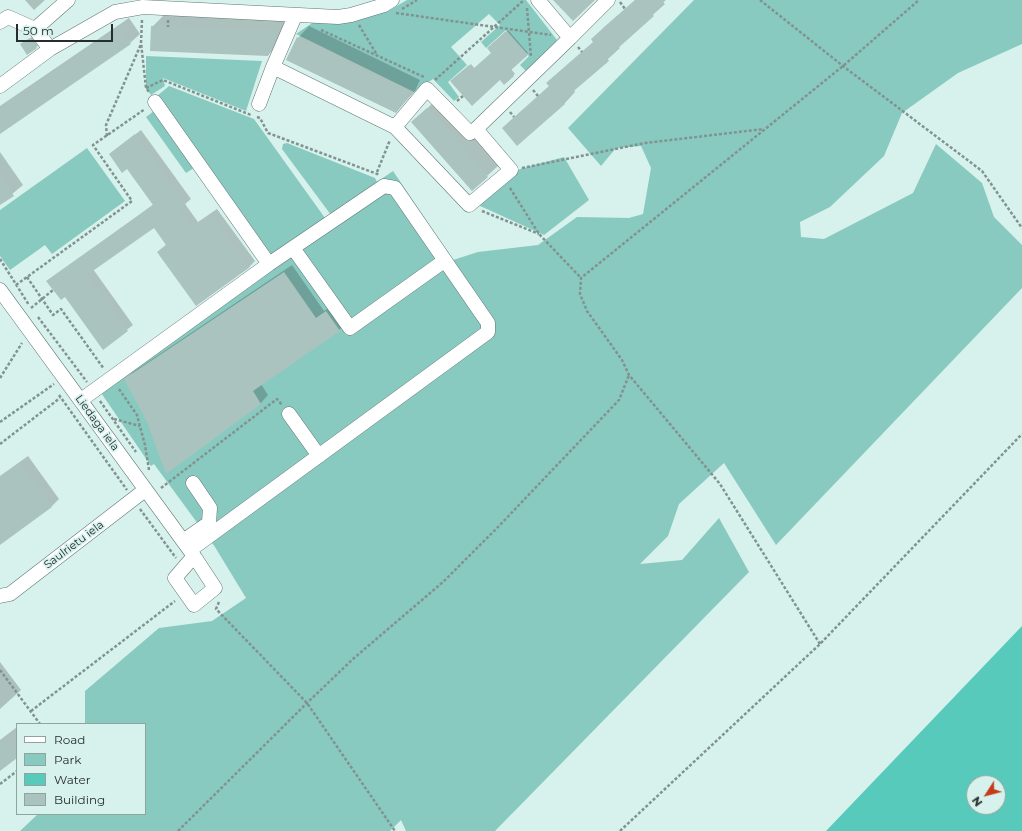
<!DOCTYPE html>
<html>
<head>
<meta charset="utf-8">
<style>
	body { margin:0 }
	#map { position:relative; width:1022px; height:831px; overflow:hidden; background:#d7f1ec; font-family:Montserrat,sans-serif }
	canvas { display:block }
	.legend { position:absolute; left:16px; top:723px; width:130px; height:92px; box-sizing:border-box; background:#d7f1ec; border:1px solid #8fa39f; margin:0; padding:5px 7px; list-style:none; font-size:12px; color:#242e2c }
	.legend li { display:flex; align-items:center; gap:8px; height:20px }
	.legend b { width:20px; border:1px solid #8fa39f }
	.north { position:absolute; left:966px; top:775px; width:40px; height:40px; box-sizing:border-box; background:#d7f1ec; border:1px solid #8fa39f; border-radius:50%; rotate:234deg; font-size:11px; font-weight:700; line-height:16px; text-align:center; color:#242e2c }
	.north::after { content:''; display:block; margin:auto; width:14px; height:18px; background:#c63c1b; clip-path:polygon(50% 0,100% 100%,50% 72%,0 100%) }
	.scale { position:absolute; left:16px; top:24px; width:97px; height:18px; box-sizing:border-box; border:2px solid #242e2c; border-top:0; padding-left:5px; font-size:12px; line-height:14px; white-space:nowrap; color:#242e2c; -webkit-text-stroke:3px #d7f1ec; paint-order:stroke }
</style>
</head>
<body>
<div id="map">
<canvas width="1022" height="831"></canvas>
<ul class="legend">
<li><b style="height:5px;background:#fff"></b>Road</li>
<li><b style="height:11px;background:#89cac0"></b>Park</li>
<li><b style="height:11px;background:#57cabc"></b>Water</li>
<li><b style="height:11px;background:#aac3be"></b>Building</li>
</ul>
<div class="north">N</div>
<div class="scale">50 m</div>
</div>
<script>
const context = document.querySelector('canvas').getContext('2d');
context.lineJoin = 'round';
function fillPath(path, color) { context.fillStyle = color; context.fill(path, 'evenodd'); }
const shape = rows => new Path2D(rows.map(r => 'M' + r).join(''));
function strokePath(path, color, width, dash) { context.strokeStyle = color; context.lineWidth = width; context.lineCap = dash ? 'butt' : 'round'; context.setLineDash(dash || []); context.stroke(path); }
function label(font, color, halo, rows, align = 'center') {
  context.font = font + ' Montserrat,sans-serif'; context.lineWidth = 3.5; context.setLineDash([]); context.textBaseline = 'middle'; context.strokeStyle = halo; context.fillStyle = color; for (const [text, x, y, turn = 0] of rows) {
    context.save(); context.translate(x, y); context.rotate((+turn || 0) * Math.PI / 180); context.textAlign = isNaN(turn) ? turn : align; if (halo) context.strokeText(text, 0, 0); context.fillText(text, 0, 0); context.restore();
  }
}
const green = shape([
	[407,0,526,0,557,40,526,71,520,65,529,56,506,30,486,48,481,42,500,25,489,14,451,47,467,65,448,82,459,97,454,101,433,79,414,92,296,34,315,21,388,11],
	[694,0,1022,0,1022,44,958,73,902,113,884,156,830,207,800,222,801,237,824,239,913,193,936,144,982,183,994,217,1022,245,1022,288,776,545,724,463,679,504,668,536,640,564,682,560,719,518,749,572,495,831,406,831,401,820,390,831,20,831,38,814,145,814,145,724,85,724,85,691,159,628,212,621,246,598,215,547,154,464,151,466,95,384,272,258,157,96,169,86,254,119,325,218,331,215,282,149,283,144,287,143,375,178,377,182,393,171,453,260,478,252,538,245,577,217,629,218,643,214,651,168,641,146,616,148,601,166,568,128],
	[146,56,262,61,246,111,163,78,165,86,151,95,146,88],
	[154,111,194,168,186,173,146,117],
	[87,148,125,201,52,254,45,245,10,270,0,256,0,210],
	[564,157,589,200,544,235,478,205,520,169]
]);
const water = shape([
	[1022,626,1022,831,826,831],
	[974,783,998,783,998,807,974,807]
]);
const shadow = shape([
	[25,0,45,0,34,10],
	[635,0,665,0,663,2,665,4,618,46,620,48,574,90,575,92,564,104,503,128,550,86,594,42,592,39,603,28],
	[164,15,287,20,280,43,268,55,152,27],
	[129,18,140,34,130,43,0,132,0,106],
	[309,26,420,80,415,91,396,112,298,38],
	[508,30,528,53,511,69,515,74,504,83,500,79,452,82,471,64,475,69,492,53,488,48],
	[32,37,38,46,36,47,23,43],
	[439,97,499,165,487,176,413,122],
	[141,130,191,199,185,204,198,222,217,209,255,261,249,267,158,252,167,244,154,226,93,269,133,325,103,348,65,296,48,281,154,204,127,167,110,154],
	[0,152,23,185,0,204],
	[292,265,324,311,334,304,347,322,339,330,261,384,268,395,261,403,166,473,155,439,141,406,125,380,133,372],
	[28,456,59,499,51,507,0,544,0,476],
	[0,662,21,690,0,709],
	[17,727,17,757,0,769,0,740]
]);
const building = shape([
	[553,0,595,0,573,21],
	[636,0,666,0,651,13,654,16,607,58,609,61,562,101,565,104,517,146,502,128,549,86,546,83,593,42,591,39],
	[151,26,276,31,276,39,268,56,150,51],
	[119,27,131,44,0,134,0,108],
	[506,31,528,55,510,71,514,76,504,85,500,80,472,106,450,81,469,65,473,69,491,53,487,48],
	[297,37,409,92,403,104,396,113,286,60],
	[30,38,37,48,27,55,20,44],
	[427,108,488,177,472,191,411,122],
	[135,134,186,205,180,210,192,227,211,214,250,267,196,306,157,252,166,245,154,228,87,275,128,331,103,350,65,297,61,300,46,281,153,205,127,169,122,173,109,154],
	[0,176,14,196,0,205],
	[284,272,316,318,326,311,340,331,253,391,261,404,166,474,147,422,124,379],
	[20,463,52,507,0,545,0,477],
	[7,737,17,751,17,758,0,771,0,742]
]);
const path = shape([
	[760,0,843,66,982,171,1022,228],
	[620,2,625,9],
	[527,8,531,57],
	[402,9,417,0],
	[396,13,551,35],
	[142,20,141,43,146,88,149,92],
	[168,20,168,27],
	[359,25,377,55],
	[321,30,424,77],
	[578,47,582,52],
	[435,80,524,0],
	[146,88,163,80,251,115],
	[533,90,538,96],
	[457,101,463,96],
	[510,112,514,117],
	[257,117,260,118,268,133,380,175],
	[107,136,106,125,141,44],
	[522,168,645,143,764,129],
	[377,172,390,140],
	[510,188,539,234,581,278],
	[482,211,539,234],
	[0,259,29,305],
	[27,277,53,315,61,309,104,369],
	[16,285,132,201,93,145,145,109],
	[31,308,53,290],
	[38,317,87,382],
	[0,378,22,343],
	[119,389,137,415,145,445,149,470],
	[59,395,127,490],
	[100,401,136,452],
	[114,419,140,426],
	[0,422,54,384],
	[0,444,60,398],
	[161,488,277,399,282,405],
	[140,509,176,558],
	[219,602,216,609,307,703,395,831],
	[820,644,720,484,629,375,622,360,587,311,580,294,581,278,843,66,919,0],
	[0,670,40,724],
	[31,711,175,601],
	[0,784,17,771],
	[178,831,307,703,353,659,443,582,499,526,619,400,629,375],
	[620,831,820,644,1022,434]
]);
const minor = shape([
	[0,22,8,17,35,29,68,0],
	[35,29,50,49],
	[570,38,608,0],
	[273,67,295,16],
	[0,86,50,49,115,12,143,7,338,17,351,15,384,5,392,0],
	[155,102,269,264],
	[259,104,273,67,395,127,469,205,511,170,476,129,570,38,538,0],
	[395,127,427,89,470,133,476,129],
	[293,248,350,328,444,261],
	[0,290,194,556,215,588,194,605,175,578,194,556],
	[81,400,269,264,384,186,395,188,488,323,488,332,190,550],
	[289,414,319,456],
	[183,541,209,523,210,508,193,483],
	[0,596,10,594,145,490]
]);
const streetNames = [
	["Liedaga iela",97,423,54],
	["Saulrietu iela",74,545,-37]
];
fillPath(green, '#89cac0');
fillPath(water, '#57cabc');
fillPath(shadow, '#0003');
fillPath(building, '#aac3be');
strokePath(minor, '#607773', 15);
strokePath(path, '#819390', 2.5, [3, 2]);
strokePath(minor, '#fff', 14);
label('11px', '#242e2c', '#d7f1ec', streetNames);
</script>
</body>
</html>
